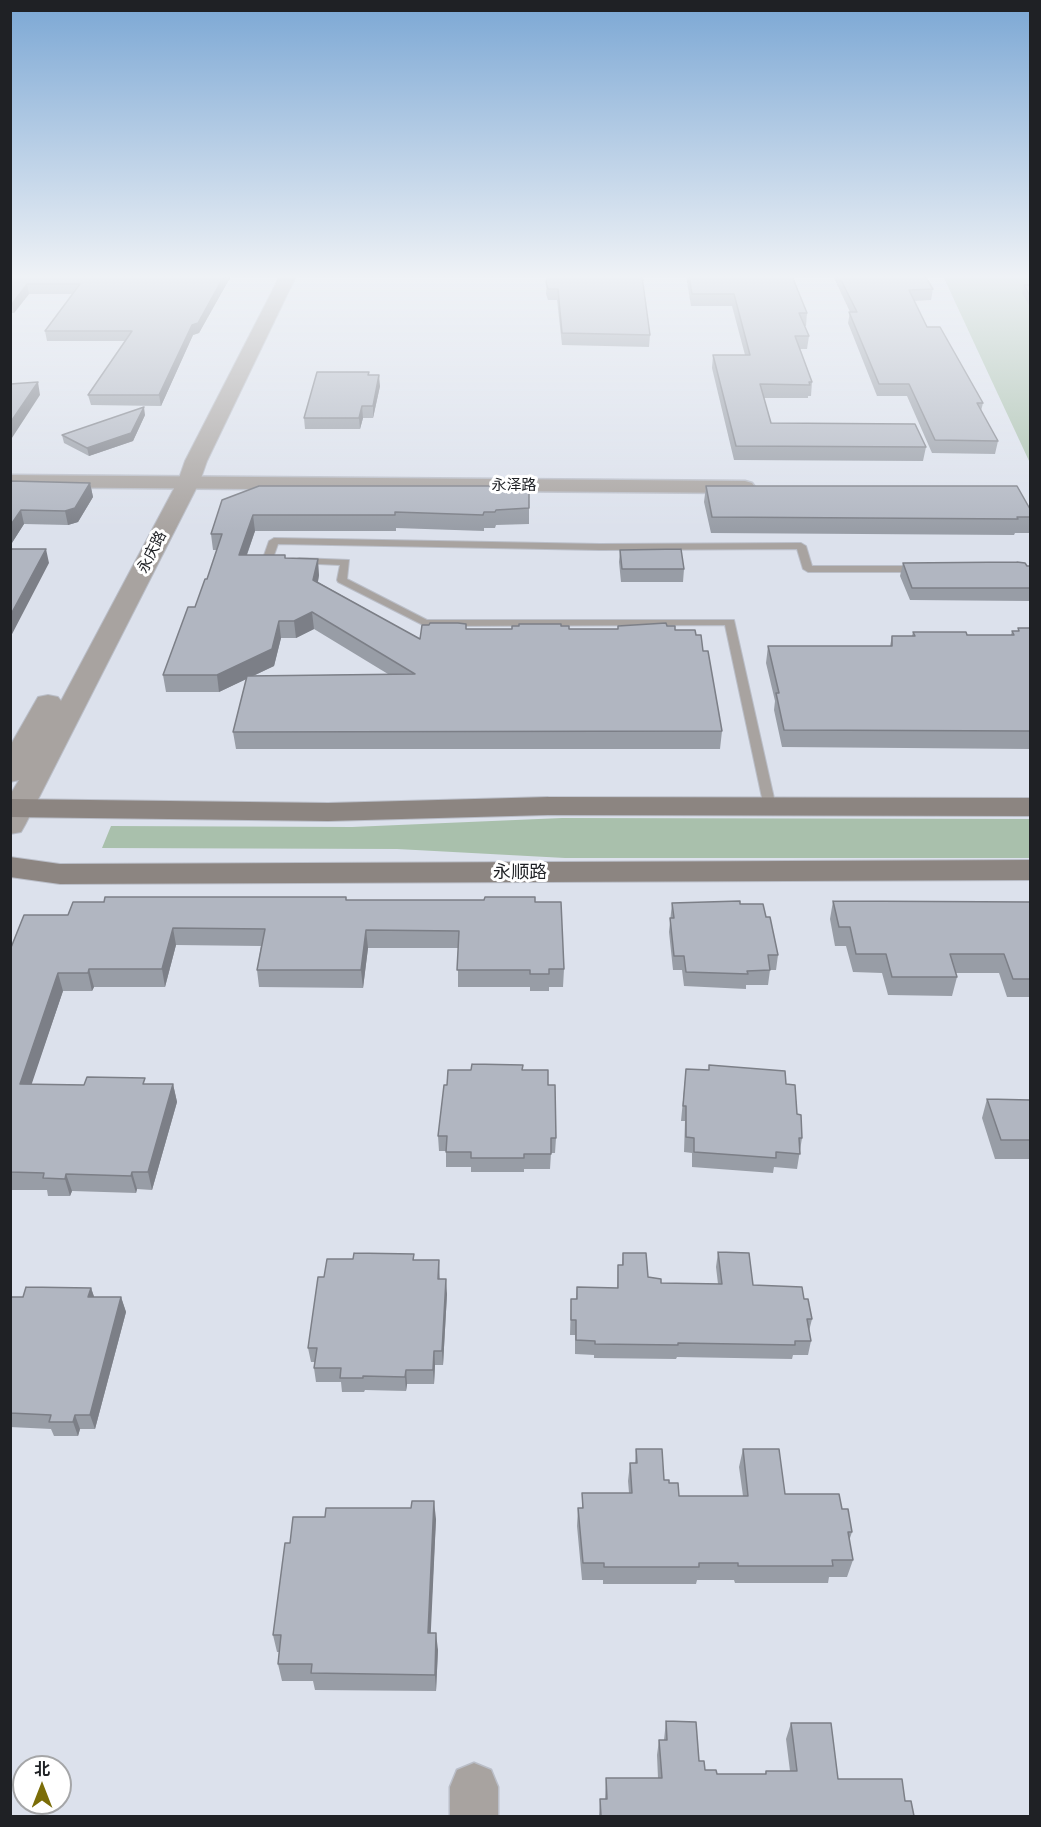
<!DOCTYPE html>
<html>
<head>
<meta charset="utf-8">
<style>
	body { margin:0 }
	#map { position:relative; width:1041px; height:1827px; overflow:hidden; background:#dce1ec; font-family:"Playfair Display","Noto Sans SC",serif }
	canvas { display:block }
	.frame { position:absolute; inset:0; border:12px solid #1f2125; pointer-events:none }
	.north { position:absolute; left:12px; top:1755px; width:60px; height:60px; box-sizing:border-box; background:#fff; border:2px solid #a5a6a8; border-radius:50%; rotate:0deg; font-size:16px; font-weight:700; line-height:24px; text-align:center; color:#1f2125 }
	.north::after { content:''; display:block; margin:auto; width:21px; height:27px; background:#7b6d08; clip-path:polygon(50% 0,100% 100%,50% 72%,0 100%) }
</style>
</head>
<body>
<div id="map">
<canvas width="1041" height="1827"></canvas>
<div class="frame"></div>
<div class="north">北</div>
</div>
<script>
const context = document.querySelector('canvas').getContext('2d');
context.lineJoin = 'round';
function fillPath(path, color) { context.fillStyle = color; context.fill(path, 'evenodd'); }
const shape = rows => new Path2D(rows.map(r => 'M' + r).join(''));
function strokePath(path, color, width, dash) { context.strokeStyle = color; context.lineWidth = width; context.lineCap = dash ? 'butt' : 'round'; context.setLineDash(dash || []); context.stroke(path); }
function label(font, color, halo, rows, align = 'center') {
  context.font = font + ' "Playfair Display","Noto Sans SC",serif'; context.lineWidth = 6; context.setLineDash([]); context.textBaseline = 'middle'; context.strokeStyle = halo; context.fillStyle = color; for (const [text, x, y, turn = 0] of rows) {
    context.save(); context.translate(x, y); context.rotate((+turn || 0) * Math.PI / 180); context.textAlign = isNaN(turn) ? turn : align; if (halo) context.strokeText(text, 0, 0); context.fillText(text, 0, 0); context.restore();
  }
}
const green = shape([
	[943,276,1030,276,1030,463,989,375],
	[562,818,1030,819,1030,858,565,858,397,849,102,848,111,826,352,827]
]);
const service = shape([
	[274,538,600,544,801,543,806,546,812,566,919,566,924,569,919,572,808,572,803,569,797,549,600,550,278,544,273,558,281,559,281,563,264,563,262,561,269,541,274,538],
	[300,558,349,560,347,579,427,620,734,620,776,807,770,811,764,807,725,625,425,626,338,582,337,580,340,565,297,563,297,559,300,558]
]);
const minor = shape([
	[10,475,745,481,752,483,755,487,752,491,745,493,10,487,10,475],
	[474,1763,491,1770,498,1787,498,1816,450,1816,450,1787,457,1770,474,1763]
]);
const tertiary = shape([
	[280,276,296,276,207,461,200,481,25,825,21,832,10,834,10,795,19,780,10,782,10,746,38,697,48,695,58,697,61,701,178,481,185,461,280,276]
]);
const secondary = shape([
	[548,797,1030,798,1030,816,548,815,328,821,10,817,10,799,328,803,548,797],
	[10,857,60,864,1030,860,1030,880,60,884,10,877,10,857]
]);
const wall = shape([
	[10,276,231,276,199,333,193,335,161,406,91,405,88,395,125,341,47,341,45,331,73,294,29,294,14,313,10,313],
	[547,276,650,335,649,347,562,345,557,300,548,300,546,294],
	[686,276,792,276,807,313,806,326,804,326,809,336,807,349,800,349,812,382,811,396,808,396,808,398,764,398,771,423,926,447,923,461,734,460,712,368,713,355,745,355,732,306,691,306],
	[833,276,925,276,933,289,931,300,914,301,927,327,983,403,981,411,998,441,995,454,932,453,907,396,877,396,848,323,850,312],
	[1024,285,1030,285,1030,307,1022,293],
	[369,372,369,375,380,386,373,418,363,418,360,429,305,429,304,418],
	[145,415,133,441,89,456,64,443,62,435],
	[10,481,90,483,93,497,78,522,68,525,24,524,10,546],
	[529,486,529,524,496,525,495,528,484,528,484,531,396,528,396,531,255,531,247,555,285,555,285,558,319,575,318,582,420,639,467,629,512,629,561,626,569,629,618,629,667,626,675,630,696,635,703,651,722,731,720,749,236,749,233,732,246,679,219,692,166,692,163,675,195,607,207,579,217,550,213,550,211,534,222,500],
	[314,629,388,674,253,676,274,666,281,638,296,638],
	[706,486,1030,509,1030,533,1015,533,1014,535,711,533,704,502],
	[620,550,684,569,683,582,621,582,619,562],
	[903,563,1030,566,1030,601,910,600,900,576],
	[1018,628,1030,628,1030,749,782,747,774,710,775,701,766,663,768,646,890,646,892,636,912,636,913,632,967,635,1011,635,1012,631,1018,631],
	[346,897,346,900,535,902,564,969,563,987,549,987,549,991,530,991,530,987,458,987,458,948,368,948,363,988,259,987,257,970,261,946,176,945,165,987,94,987,92,991,63,991,31,1084,84,1085,173,1084,177,1102,152,1190,137,1189,136,1193,72,1191,70,1196,48,1196,47,1190,10,1190,10,950,68,915,104,902],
	[833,901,1030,902,1030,997,1007,997,999,973,956,973,957,977,952,996,888,995,882,973,853,972,846,946,835,946,830,919],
	[672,903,740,904,766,917,778,955,776,970,770,970,768,985,746,985,746,989,684,986,682,970,673,970,669,932],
	[709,1065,786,1084,797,1114,802,1138,797,1169,774,1167,773,1173,692,1167,692,1153,684,1152,685,1121,681,1121,686,1069,709,1070],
	[523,1070,548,1085,556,1138,555,1153,551,1153,550,1169,524,1169,524,1172,471,1172,471,1167,446,1167,446,1151,439,1151,438,1136,447,1085],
	[987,1099,1030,1100,1030,1159,995,1159,982,1118],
	[718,1252,753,1285,804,1299,812,1319,809,1331,811,1341,808,1355,793,1355,792,1359,677,1357,676,1359,594,1358,594,1355,575,1354,575,1335,570,1335,571,1299,576,1299,577,1287,617,1288,618,1265,622,1265,623,1253,648,1277,661,1283,718,1284,716,1267],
	[414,1260,439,1260,440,1279,447,1294,443,1365,435,1365,434,1384,407,1384,406,1391,365,1390,364,1392,342,1392,341,1382,316,1382,314,1368,315,1362,311,1362,308,1348],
	[91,1288,94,1297,121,1297,126,1312,95,1429,80,1429,78,1436,54,1436,51,1429,10,1427,10,1297,23,1297],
	[636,1449,664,1480,669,1483,679,1496,743,1496,739,1467,743,1449,785,1494,842,1509,852,1532,849,1541,853,1560,847,1577,829,1577,828,1583,735,1583,734,1580,697,1580,696,1584,603,1584,603,1580,582,1580,577,1526,578,1508,582,1508,582,1493,629,1493,628,1481,630,1463,635,1463],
	[436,1519,430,1633,438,1650,436,1691,315,1690,313,1681,282,1681,278,1664,279,1652,277,1652,273,1635,290,1543],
	[666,1721,705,1770,717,1774,765,1774,766,1771,790,1771,786,1739,791,1723,838,1779,905,1801,914,1816,599,1816,600,1799,605,1799,606,1778,658,1778,657,1755,659,1740,664,1740]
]);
const shadedWall = shape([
	[224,276,231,276,199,333,193,335,161,406,159,395,192,325],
	[27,284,29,294,14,313,12,304],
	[379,375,380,386,373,418,373,406],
	[38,382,40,395,10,441,10,423],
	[362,406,363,418,360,429,359,418],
	[144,407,145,415,133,441,89,456,87,448],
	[90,483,93,497,78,522,68,525,65,511],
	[21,510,24,524,10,546,10,526],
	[253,515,255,531,241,571,239,555],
	[46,549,49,563,10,638,10,616],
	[318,559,319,575,315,596,313,580],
	[312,612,314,629,296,638,294,621],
	[279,621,281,638,274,666,219,692,217,675],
	[173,928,176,945,165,987,162,969],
	[366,930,368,948,363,988,361,970],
	[89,969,94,987,92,991,88,973],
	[58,973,63,991,26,1101,20,1084],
	[173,1084,177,1102,152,1190,148,1172],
	[132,1172,137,1189,136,1193,131,1176],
	[66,1174,72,1191,70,1196,65,1179],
	[446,1279,447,1294,443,1365,442,1351],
	[91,1288,96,1302,88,1297],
	[121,1297,126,1312,95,1429,90,1415],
	[434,1351,435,1365,434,1384,433,1370],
	[406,1370,407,1384,406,1391,405,1377],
	[75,1415,80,1429,78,1436,73,1422],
	[434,1501,436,1519,430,1650,428,1633],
	[436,1633,438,1650,436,1691,435,1675]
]);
const building = shape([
	[10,276,224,276,198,323,192,325,159,395,88,395,132,331,45,331,80,284,27,284,12,304,10,304,10,276],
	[547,276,642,276,650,335,562,333,558,289,548,289,546,282,547,276],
	[689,276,792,276,807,313,799,313,809,336,795,336,812,382,809,382,810,385,760,384,771,423,915,424,926,447,736,446,713,355,750,355,734,294,692,294,689,276],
	[839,276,925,276,933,289,909,290,927,327,940,327,983,403,977,403,998,441,935,440,909,384,879,384,849,312,857,312,839,276],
	[1024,285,1030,285,1030,296,1024,285],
	[317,372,369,372,368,375,379,375,373,406,362,406,359,418,304,418,317,372],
	[38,382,10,423,10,384,38,382],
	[144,407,131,433,122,436,87,448,62,435,144,407],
	[10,481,90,483,75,508,65,511,21,510,10,526,10,481],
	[259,486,529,486,529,508,496,510,495,512,484,512,483,515,395,512,395,515,253,515,239,555,285,555,285,558,318,559,313,580,420,639,422,625,429,625,430,623,458,623,466,624,466,629,512,629,512,626,519,626,519,624,561,624,561,626,569,626,569,629,618,629,618,626,666,623,667,626,675,626,675,630,695,630,696,635,701,635,703,651,708,651,722,731,233,732,247,676,415,674,312,612,294,621,279,621,272,649,217,675,163,675,188,607,195,607,205,579,207,579,222,534,211,534,222,500,259,486],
	[706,486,1017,486,1030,509,1030,517,1017,517,1018,519,712,517,706,486],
	[10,549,46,549,10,616,10,549],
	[681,549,684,569,622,569,620,550,681,549],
	[1017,562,1025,563,1027,566,1030,566,1030,588,912,588,903,563,1017,562],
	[1018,628,1030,628,1030,731,784,730,776,693,779,693,768,646,892,646,892,636,915,636,913,632,966,632,967,635,1014,635,1012,631,1019,631,1018,628],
	[105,897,346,897,346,900,484,900,485,897,535,897,535,902,561,902,564,969,549,969,549,974,530,974,530,970,457,970,459,931,366,930,361,970,257,970,265,929,173,928,162,969,89,969,88,973,58,973,20,1084,84,1085,87,1077,145,1078,143,1084,173,1084,148,1172,132,1172,131,1176,66,1174,65,1179,43,1178,44,1173,10,1172,10,950,24,915,68,915,73,902,104,902,105,897],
	[740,901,740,904,763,904,766,917,770,917,778,955,768,955,770,970,747,971,748,974,686,972,684,956,674,956,670,918,674,918,672,903,740,901],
	[833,901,1030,902,1030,979,1013,979,1004,954,950,954,957,977,892,977,886,954,856,954,850,927,839,927,833,901],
	[472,1064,523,1065,522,1070,548,1070,548,1085,555,1085,556,1138,551,1138,551,1154,524,1154,524,1158,471,1158,471,1152,446,1152,447,1136,438,1136,444,1085,447,1085,448,1070,471,1070,472,1064],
	[709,1065,785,1071,786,1084,795,1085,797,1114,801,1115,802,1138,799,1138,800,1154,776,1152,776,1158,694,1152,694,1138,686,1137,686,1106,683,1106,686,1069,709,1070,709,1065],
	[987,1099,1030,1100,1030,1140,1001,1140,987,1099],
	[718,1252,749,1253,753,1285,802,1287,804,1299,808,1299,812,1319,807,1319,811,1341,795,1341,795,1345,678,1343,678,1345,595,1344,595,1341,576,1340,576,1320,571,1320,571,1299,577,1299,577,1287,618,1288,618,1265,623,1265,623,1253,646,1253,648,1277,661,1279,661,1283,722,1284,718,1252],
	[354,1253,414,1254,413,1260,439,1260,438,1279,446,1279,442,1351,434,1351,433,1370,406,1370,405,1377,363,1376,363,1378,340,1378,341,1368,314,1368,317,1348,308,1348,318,1277,324,1277,327,1259,353,1259,354,1253],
	[26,1287,91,1288,88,1297,121,1297,90,1415,75,1415,73,1422,49,1422,51,1415,10,1413,10,1297,23,1297,26,1287],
	[636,1449,662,1449,664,1480,669,1480,669,1483,678,1483,679,1496,748,1496,743,1449,779,1449,785,1494,839,1494,842,1509,848,1509,852,1532,848,1532,853,1560,832,1560,833,1566,738,1566,738,1563,699,1563,699,1567,604,1567,604,1563,583,1563,578,1508,583,1508,582,1493,632,1493,630,1463,637,1463,636,1449],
	[412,1501,434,1501,428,1633,436,1633,435,1675,311,1673,312,1664,278,1664,281,1635,273,1635,285,1543,290,1543,293,1517,325,1517,326,1508,411,1508,412,1501],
	[666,1721,696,1722,699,1761,704,1761,705,1770,716,1770,717,1774,766,1774,766,1771,797,1771,791,1723,831,1723,838,1779,902,1779,905,1801,911,1801,914,1816,601,1816,600,1799,607,1799,606,1778,662,1778,659,1740,667,1740,666,1721]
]);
const farStreetnames = [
	["永泽路",514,485],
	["永庆路",152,552,-63]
];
const streetNames = [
	["永顺路",520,872]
];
fillPath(green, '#a9c0ac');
strokePath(service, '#babec8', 2);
strokePath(minor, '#babec8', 3);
strokePath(tertiary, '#babec8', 2);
strokePath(secondary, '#babec8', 2);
fillPath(service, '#a8a3a0');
fillPath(minor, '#a8a3a0');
fillPath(tertiary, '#a8a3a0');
fillPath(secondary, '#8c8581');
fillPath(wall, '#989da6');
fillPath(shadedWall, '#7c7f87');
fillPath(building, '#b1b6c1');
strokePath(building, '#7c7f87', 1.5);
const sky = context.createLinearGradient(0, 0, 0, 532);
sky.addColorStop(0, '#7ba7d4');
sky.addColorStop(0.52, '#eff2f6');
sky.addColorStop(1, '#eff2f600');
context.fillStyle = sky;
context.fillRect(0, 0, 1041, 532);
label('15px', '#1f2125', '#fff', farStreetnames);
label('18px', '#1f2125', '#fff', streetNames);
</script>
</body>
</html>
